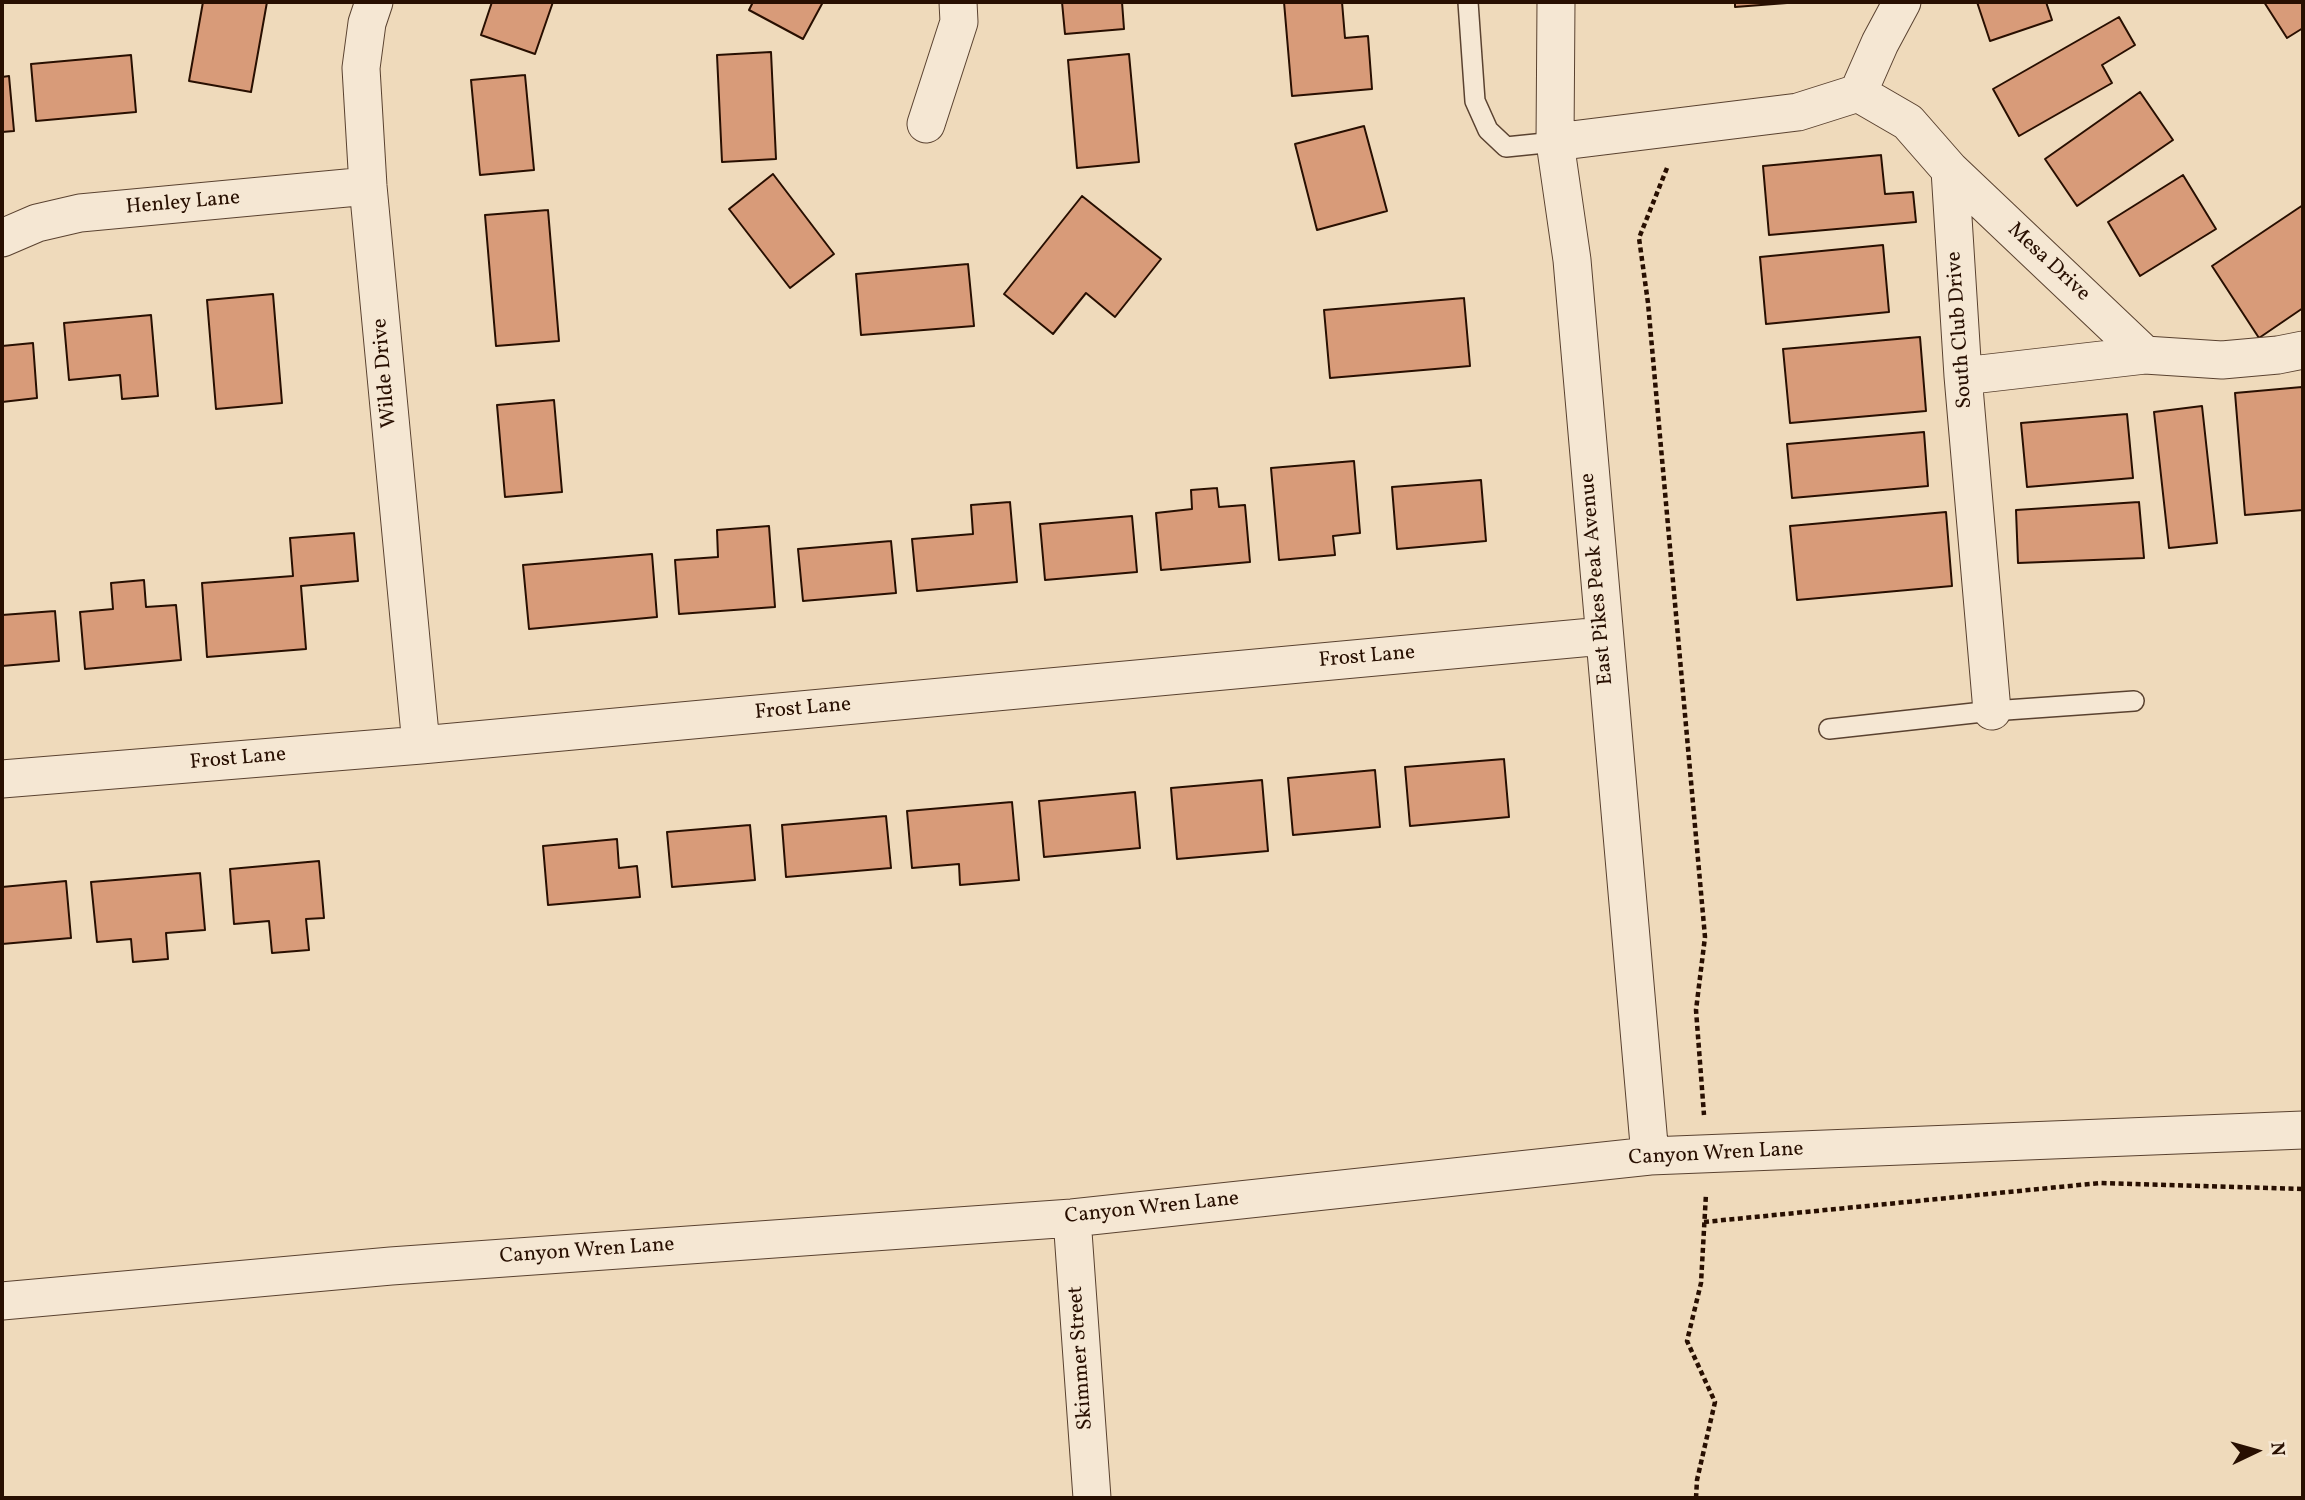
<!DOCTYPE html>
<html>
<head>
<meta charset="utf-8">
<style>
	body { margin:0 }
	#map { position:relative; width:2305px; height:1500px; overflow:hidden; background:#efdabb; font-family:Vollkorn,serif }
	canvas { display:block }
	.frame { position:absolute; inset:0; border:4px solid #280f01; pointer-events:none }
	.north { position:absolute; left:2221px; top:1416px; width:70px; height:70px; -webkit-text-stroke:5px #f5e7d3; paint-order:stroke; rotate:85deg; font-size:19px; font-weight:700; line-height:28px; text-align:center; color:#280f01 }
	.north::after { content:''; display:block; margin:auto; width:24px; height:32px; background:#280f01; clip-path:polygon(50% 0,100% 100%,50% 72%,0 100%) }
</style>
</head>
<body>
<div id="map">
<canvas width="2305" height="1500"></canvas>
<div class="frame"></div>
<div class="north">N</div>
</div>
<script>
const context = document.querySelector('canvas').getContext('2d');
context.lineJoin = 'round';
function fillPath(path, color) { context.fillStyle = color; context.fill(path, 'evenodd'); }
const shape = rows => new Path2D(rows.map(r => 'M' + r).join(''));
function strokePath(path, color, width, dash) { context.strokeStyle = color; context.lineWidth = width; context.lineCap = dash ? 'butt' : 'round'; context.setLineDash(dash || []); context.stroke(path); }
function label(font, color, halo, rows, align = 'center') {
  context.font = font + ' Vollkorn,serif'; context.lineWidth = 6; context.setLineDash([]); context.textBaseline = 'middle'; context.strokeStyle = halo; context.fillStyle = color; for (const [text, x, y, turn = 0] of rows) {
    context.save(); context.translate(x, y); context.rotate((+turn || 0) * Math.PI / 180); context.textAlign = isNaN(turn) ? turn : align; if (halo) context.strokeText(text, 0, 0); context.fillText(text, 0, 0); context.restore();
  }
}
const building = shape([
	[203,2,267,2,251,92,189,81,203,2],
	[492,2,553,2,535,54,481,35,492,2],
	[753,2,823,2,803,39,749,10,753,2],
	[1062,2,1122,2,1124,29,1065,34,1062,2],
	[1284,2,1342,2,1345,38,1368,36,1372,89,1292,96,1284,2],
	[1735,2,1800,2,1735,7,1735,2],
	[1977,2,2046,2,2052,20,1990,41,1977,2],
	[2264,2,2303,2,2303,28,2287,38,2264,2],
	[2119,17,2135,45,2102,65,2112,83,2019,136,1993,89,2119,17],
	[771,52,776,159,722,162,717,55,771,52],
	[1129,54,1139,162,1077,168,1068,60,1129,54],
	[131,55,136,112,36,121,31,64,131,55],
	[525,75,534,170,480,175,471,80,525,75],
	[9,76,14,131,2,132,2,77,9,76],
	[2140,92,2173,140,2077,206,2045,159,2140,92],
	[1364,126,1387,211,1317,230,1295,144,1364,126],
	[1881,155,1885,194,1913,192,1916,222,1769,235,1763,166,1881,155],
	[773,174,834,254,790,288,729,209,773,174],
	[2183,175,2216,229,2140,276,2108,222,2183,175],
	[1082,196,1161,259,1115,317,1086,293,1053,334,1004,294,1082,196],
	[2303,205,2303,308,2259,338,2212,266,2303,205],
	[548,210,559,341,496,346,485,215,548,210],
	[1883,245,1889,312,1766,324,1760,257,1883,245],
	[968,264,974,326,861,335,856,274,968,264],
	[273,294,282,403,216,409,207,300,273,294],
	[1464,298,1470,366,1330,378,1324,310,1464,298],
	[151,315,158,396,122,399,120,375,69,380,64,323,151,315],
	[1920,337,1926,411,1790,423,1783,349,1920,337],
	[33,343,37,398,2,402,2,346,33,343],
	[2302,387,2303,510,2245,515,2235,393,2302,387],
	[554,400,562,492,505,497,497,405,554,400],
	[2202,406,2217,543,2169,548,2154,412,2202,406],
	[2127,414,2133,478,2027,487,2021,423,2127,414],
	[1924,432,1928,486,1792,498,1787,444,1924,432],
	[1354,461,1360,533,1333,536,1335,555,1279,560,1271,468,1354,461],
	[1481,480,1486,541,1397,549,1392,487,1481,480],
	[1217,488,1219,507,1245,505,1250,562,1161,570,1156,513,1192,509,1191,490,1217,488],
	[1010,502,1017,582,917,591,912,539,973,534,971,505,1010,502],
	[2139,502,2144,558,2018,563,2016,510,2139,502],
	[1946,512,1952,586,1797,600,1790,526,1946,512],
	[1132,516,1137,572,1045,580,1040,524,1132,516],
	[769,526,775,607,679,614,675,560,718,557,717,530,769,526],
	[354,533,358,581,301,586,306,649,207,657,202,583,293,576,290,538,354,533],
	[891,541,896,593,803,601,798,549,891,541],
	[652,554,657,617,529,629,523,565,652,554],
	[144,580,146,607,176,605,181,660,85,669,80,612,113,609,111,583,144,580],
	[55,611,59,661,2,666,2,615,55,611],
	[1504,759,1509,817,1410,826,1405,767,1504,759],
	[1375,770,1380,827,1293,835,1288,778,1375,770],
	[1262,780,1268,851,1177,859,1171,788,1262,780],
	[1135,792,1140,848,1044,857,1039,801,1135,792],
	[1012,802,1019,880,960,885,959,864,912,868,907,811,1012,802],
	[886,816,891,868,786,877,782,825,886,816],
	[750,825,755,880,672,887,667,832,750,825],
	[617,839,619,868,637,866,640,897,548,905,543,846,617,839],
	[319,861,324,918,306,919,309,950,272,953,269,921,234,924,230,869,319,861],
	[200,873,205,930,166,933,168,959,133,962,131,939,97,942,91,882,200,873],
	[66,881,71,938,2,944,2,887,66,881]
]);
const path = shape([
	[1667,168,1639,238,1648,303,1705,937,1696,1010,1704,1115],
	[1704,1222,2100,1183,2303,1189],
	[1696,1498,1697,1480,1715,1402,1687,1341,1701,1283,1706,1194]
]);
const lane = shape([
	[1468,2,1475,101,1488,130,1506,147,1555,142],
	[1829,729,1992,711,2134,701]
]);
const street = shape([
	[374,2,367,23,361,68,368,186,421,745],
	[1556,2,1555,142,1572,260,1650,1156],
	[1902,2,1880,43,1858,93,1908,122,1950,170,1963,376,1992,711],
	[926,124,959,22,958,2],
	[1555,142,1798,112,1858,93],
	[1950,170,2145,355],
	[2,238,37,223,80,213,368,186],
	[1963,376,2145,355,2222,360,2278,355,2303,350],
	[2,779,421,745,1603,636],
	[1072,1218,1092,1498],
	[2,1301,391,1266,1072,1218,1650,1156,2303,1130]
]);
const streetNames = [
	["Henley Lane",183,204,-5],
	["Mesa Drive",2048,263,43],
	["South Club Drive",1961,330,-94],
	["Wilde Drive",386,373,-95],
	["East Pikes Peak Avenue",1598,579,-95],
	["Frost Lane",1367,658,-5],
	["Frost Lane",803,710,-5],
	["Frost Lane",238,760,-5],
	["Canyon Wren Lane",1716,1155,-3],
	["Canyon Wren Lane",1152,1209,-6],
	["Canyon Wren Lane",587,1252,-4],
	["Skimmer Street",1082,1358,-94]
];
fillPath(building, '#d89b79');
strokePath(building, '#280f01', 2);
strokePath(lane, '#5a4230', 22);
strokePath(street, '#5a4230', 39);
strokePath(path, '#280f01', 4.5, [5, 3.5]);
strokePath(lane, '#f5e7d3', 19);
strokePath(street, '#f5e7d3', 37);
label('21px', '#280f01', '#f5e7d3', streetNames);
</script>
</body>
</html>
